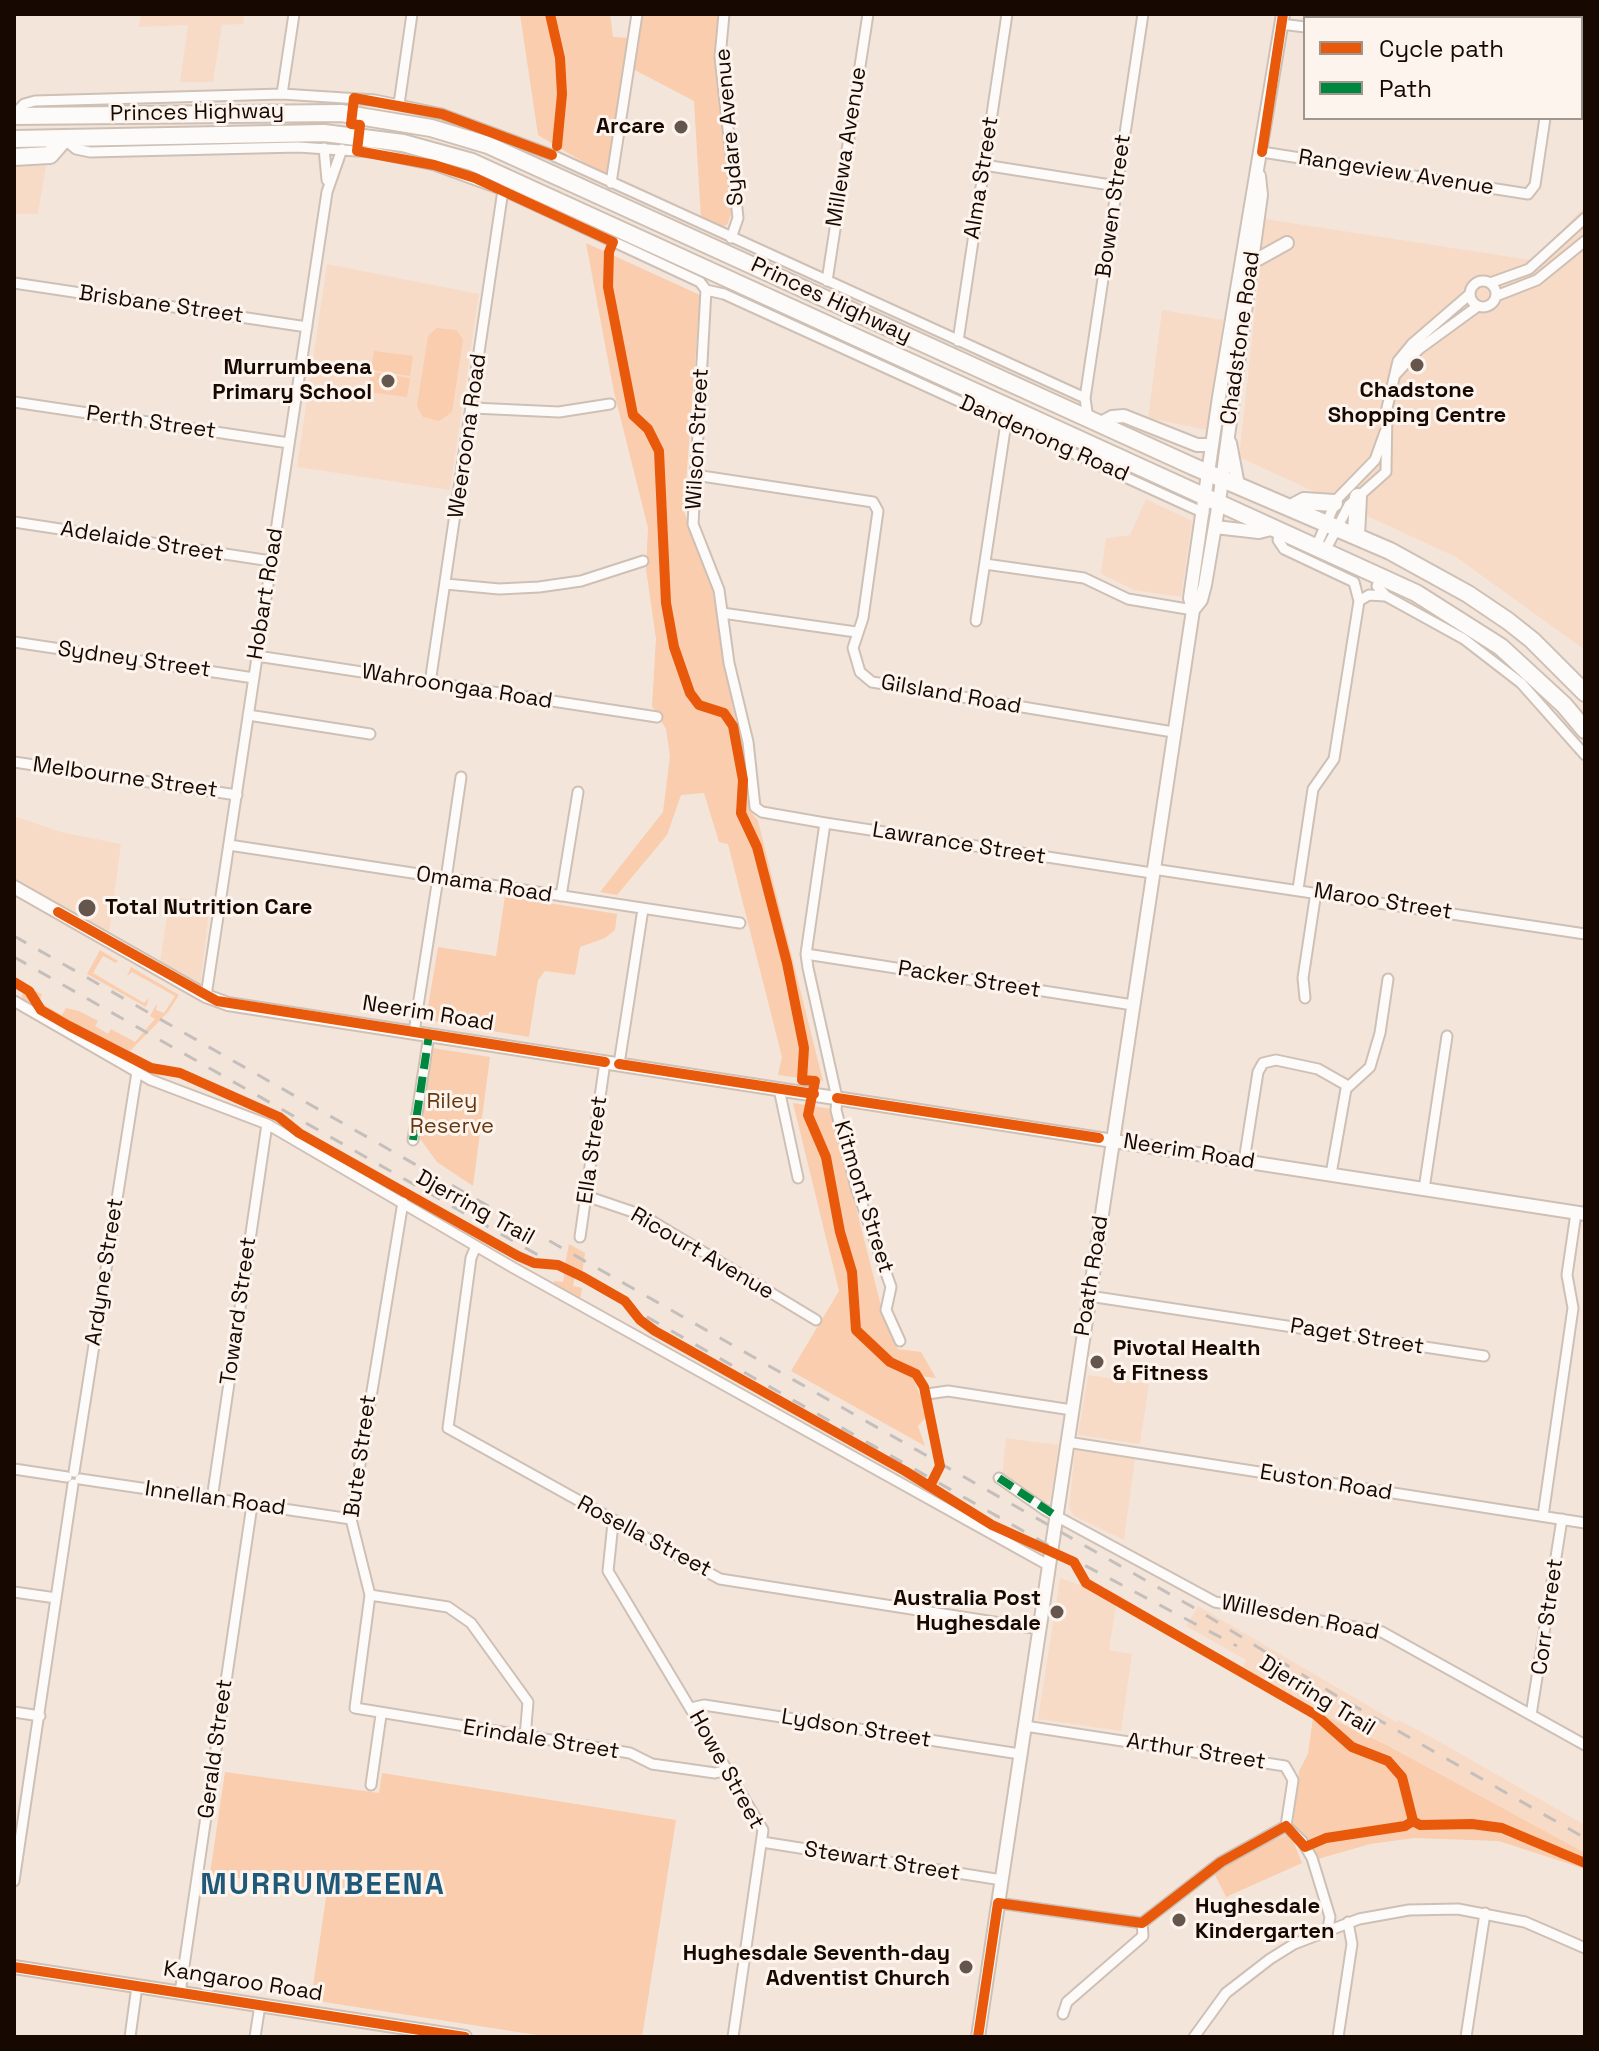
<!DOCTYPE html>
<html>
<head>
<meta charset="utf-8">
<style>
	body { margin:0 }
	#map { position:relative; width:1599px; height:2051px; overflow:hidden; background:#f4e5da; font-family:"Space Grotesk",sans-serif }
	canvas { display:block }
	.frame { position:absolute; inset:0; border:16px solid #170801; pointer-events:none }
	.legend { position:absolute; left:1303px; top:16px; width:280px; height:104px; box-sizing:border-box; background:#fdf4ee; border:2px solid #a1968f; margin:0; padding:10px 14px; list-style:none; font-size:24px; color:#170801 }
	.legend li { display:flex; align-items:center; gap:16px; height:40px }
	.legend b { width:40px; border:2px solid #a1968f }
</style>
</head>
<body>
<div id="map">
<canvas width="1599" height="2051"></canvas>
<div class="frame"></div>
<ul class="legend">
<li><b style="height:10px;background:#e8590c"></b>Cycle path</li>
<li><b style="height:10px;background:#00873e"></b>Path</li>
</ul>
</div>
<script>
const context = document.querySelector('canvas').getContext('2d');
context.lineJoin = 'round';
function fillPath(path, color) { context.fillStyle = color; context.fill(path, 'evenodd'); }
const shape = rows => new Path2D(rows.map(r => 'M' + r).join(''));
function strokePath(path, color, width, dash) { context.strokeStyle = color; context.lineWidth = width; context.lineCap = dash ? 'butt' : 'round'; context.setLineDash(dash || []); context.stroke(path); }
function label(font, color, halo, rows, align = 'center') {
  context.font = font + ' "Space Grotesk",sans-serif'; context.lineWidth = 6; context.setLineDash([]); context.textBaseline = 'middle'; context.strokeStyle = halo; context.fillStyle = color; for (const [text, x, y, turn = 0] of rows) {
    context.save(); context.translate(x, y); context.rotate((+turn || 0) * Math.PI / 180); context.textAlign = isNaN(turn) ? turn : align; if (halo) context.strokeText(text, 0, 0); context.fillText(text, 0, 0); context.restore();
  }
}
const built = shape([
	[141,14,244,14,243,24,222,25,213,82,180,82,188,25,139,27],
	[14,166,46,166,38,214,14,214],
	[1585,207,1585,650,1456,557,1239,457,1265,219,1531,260],
	[327,264,479,294,450,490,297,467],
	[1162,310,1223,320,1207,430,1148,418],
	[1146,499,1192,521,1181,597,1134,590,1101,574,1106,538,1130,535],
	[14,816,61,832,121,844,109,935,160,962,170,897,210,902,200,989,14,883],
	[1088,1375,1149,1384,1140,1444,1078,1435],
	[1006,1438,1059,1445,1050,1501,1041,1505,1002,1477],
	[1075,1450,1135,1459,1124,1540,1074,1516,1069,1508],
	[1060,1578,1086,1587,1116,1605,1109,1650,1132,1654,1121,1731,1038,1719],
	[1198,1606,1396,1722,1398,1720,1433,1738,1585,1825,1585,1853,1325,1717,1242,1669,1246,1660,1186,1626]
]);
const green = shape([
	[520,14,610,14,613,37,630,38,610,178,538,135],
	[639,14,720,14,733,209,727,225,720,227,701,219,694,101,631,68],
	[586,243,700,295,684,511,711,582,752,813,758,821,823,1081,778,1075,782,1057,728,844,719,842,704,793,681,795,667,835,617,895,600,892,663,812,670,756,666,729,652,706,656,639,646,569,648,528,614,392],
	[437,328,456,330,463,339,452,412,439,421,423,417,417,406,428,336],
	[374,351,413,356,410,376,371,370],
	[371,372,410,378,407,397,368,392],
	[505,896,617,914,615,930,605,938,580,947,575,975,545,971,538,980,529,1037,432,1021,427,1013,438,947,496,956],
	[100,950,118,961,116,963,103,956,93,973,144,1003,149,998,146,1007,87,974],
	[131,967,179,995,168,1012,130,1051,43,1009,26,987,42,994,39,1002,62,1015,66,1008,79,1011,98,1021,95,1026,108,1034,111,1029,135,1042,155,1019,150,1016,157,1003,156,1010,164,1013,175,996,132,972,127,976],
	[24,990,40,1011,160,1073,158,1078,41,1013,21,999],
	[432,1048,490,1057,473,1186,437,1162,418,1136],
	[793,1103,831,1109,880,1302,898,1349,921,1352,936,1378,912,1375,928,1415,918,1426,925,1446,791,1371,839,1291],
	[569,1244,585,1253,582,1274,565,1265],
	[565,1269,575,1275,573,1286,582,1288,580,1300,554,1285,554,1281,563,1282],
	[1317,1712,1388,1746,1585,1853,1585,1869,1499,1841,1414,1838,1370,1844,1318,1859,1293,1826,1299,1771,1308,1754,1313,1718],
	[225,1772,379,1793,382,1773,676,1820,642,2037,550,2037,311,2000,327,1891,210,1874],
	[1290,1833,1302,1863,1226,1897,1214,1873,1248,1852]
]);
const street = shape([
	[724,14,720,57,738,218,731,238],
	[1281,24,1305,27],
	[1581,38,1585,34],
	[282,94,294,14],
	[399,104,412,14],
	[14,115,24,104,35,101,282,94,375,100,442,114,552,155,1085,398,1088,419],
	[64,139,76,149,90,152,298,147,371,152,434,165,503,190,700,282,706,290,724,294,1204,513],
	[324,148,327,180],
	[1262,152,1528,194,1535,185,1545,118],
	[984,165,1117,186],
	[611,183,637,14],
	[827,281,868,14],
	'1470 294a13 13 0 1 1 26 0a13 13 0 1 1-26 0Z',
	[14,283,307,327],
	[1490,283,1529,269,1585,218],
	[706,290,693,524,719,590,729,663,748,742,755,807,762,812,825,823,1152,873],
	[1496,296,1537,280,1585,241],
	[958,341,1007,14],
	[1396,374,1419,349,1478,306],
	[1085,398,1143,14],
	[14,402,289,443],
	[473,408,559,412,610,404],
	[695,475,873,502,878,511,863,618,853,648,860,672,872,682,1173,732],
	[14,522,271,561],
	[1280,531,1278,540,1284,549,1354,582,1359,601,1334,759,1313,789,1298,889],
	[1316,547,1337,499,1375,460,1385,432],
	[1325,551,1349,505,1386,472,1387,408,1398,361,1412,344,1470,294],
	[985,564,1084,578,1128,599,1193,610],
	[1381,577,1377,586,1386,596,1464,639,1521,683,1585,755],
	[446,584,499,589,539,587,581,581,643,561],
	[1359,601,1369,595,1385,596],
	[722,613,856,632],
	[976,621,1006,423],
	[14,642,254,678],
	[257,656,657,717],
	[430,683,503,190],
	[248,715,370,734],
	[14,762,237,795],
	[825,823,806,954,808,968,837,1098,836,1110,856,1187,891,1287,886,1310,900,1341],
	[229,845,740,923],
	[1153,869,1585,934],
	[446,879,461,777],
	[561,896,578,792],
	[806,954,1133,1005],
	[206,996,327,192,342,149],
	[1305,998,1303,978,1316,892],
	[14,1001,151,1080,267,1124,512,1267,1048,1565],
	[414,1032,438,878],
	[619,1064,643,909],
	[779,1089,798,1178],
	[413,1140,429,1035],
	[1244,1161,1258,1072,1263,1063,1276,1060,1318,1069,1348,1086],
	[1331,1174,1346,1089,1370,1067,1380,1033,1388,979],
	[1424,1189,1447,1036],
	[586,1196,642,1215,816,1320],
	[403,1202,351,1519,370,1595,355,1708,630,1753,652,1764,715,1773,727,1770],
	[580,1237,605,1062],
	[476,1246,471,1258,448,1428,720,1579,1039,1629],
	[1089,1296,1484,1356],
	[927,1394,948,1391,1072,1410],
	[1067,1442,1585,1523],
	[14,1469,67,1477],
	[74,1472,137,1072],
	[999,1478,1045,1510,1215,1602,1382,1632,1585,1745],
	[80,1479,351,1519],
	[212,1499,267,1124],
	[1543,1516,1573,1308,1567,1275,1576,1213],
	[613,1523,608,1571,763,1830,733,2037],
	[14,1592,56,1598],
	[370,1595,448,1607,471,1623,528,1702,525,1737],
	[691,1708,704,1705,1020,1754],
	[14,1712,40,1716],
	[1531,1715,1562,1519],
	[1025,1726,1285,1766,1293,1780,1286,1826],
	[371,1785,381,1715],
	[1286,1826,1302,1841,1312,1858,1330,1917,1328,1929],
	[762,1842,1002,1880],
	[14,1881,73,1484],
	[998,1903,1142,1923,1221,1862,1286,1826],
	[180,1993,252,1505],
	[1063,2014,1067,2002,1143,1936,1142,1923],
	[130,2037,137,1986],
	[255,2037,260,2005],
	[1194,2037,1226,1993,1270,1959,1294,1944,1359,1919,1409,1910,1458,1909,1525,1922,1585,1948],
	[1338,2037,1352,1944,1348,1922],
	[1466,2037,1485,1913]
]);
const secondary = shape([
	[1251,263,1287,243],
	[1099,424,1112,417,1124,416,1197,445,1212,445],
	[1230,443,1238,485],
	[1215,527,1259,532,1275,528],
	[1193,610,1201,600,1205,585,1219,502,1261,195,1259,176],
	[14,887,206,996,228,1004,1585,1214],
	[14,1967,465,2037],
	[978,2037,1193,610,1190,598,1219,397,1283,14]
]);
const highway = shape([
	[14,116,341,113,431,128,488,145,1192,466,1390,551,1468,594,1508,621,1532,640,1585,693],
	[14,139,324,133,403,143,472,162,1416,593,1501,647,1564,705,1585,730],
	[14,157,50,155,64,139],
	[1291,508,1304,501,1334,503],
	[1356,535,1358,497]
]);
const rail = shape([
	[14,936,1196,1609,1337,1696,1585,1838],
	[14,957,1069,1557,1237,1646]
]);
const quiet = shape([
	[413,1140,429,1035],
	[999,1478,1056,1516]
]);
const cycleway = shape([
	[550,14,560,58,562,94,557,146],
	[1262,152,1283,14],
	[552,155,442,114,354,98,351,124,360,125,357,151,434,165,475,178,613,242,609,252,608,287,633,415,648,429,659,451,666,603,674,647,690,693,699,705,724,713,733,726,743,780,741,813,757,847,787,963,804,1048,802,1080,815,1081,808,1115,826,1157,840,1232,852,1272,856,1330,890,1362,916,1374,924,1387,940,1466,930,1486],
	[58,912,217,1001,605,1062],
	[14,982,29,991,41,1010,69,1026,151,1068,180,1073,279,1117,299,1133,518,1256,534,1263,558,1265,583,1277,625,1301,640,1320,655,1331,905,1471,992,1525,1074,1562,1086,1583,1316,1715,1352,1747,1388,1761,1402,1777,1413,1821],
	[619,1064,814,1094],
	[837,1098,1099,1138],
	[1413,1821,1420,1825,1472,1824,1502,1828,1585,1863],
	[14,1967,465,2037],
	[978,2037,998,1903,1142,1923,1221,1862,1286,1826,1305,1847,1326,1838,1405,1826,1413,1821]
]);
const markers = [
	[681,127,8,"#64554d"],
	[1417,365,8,"#64554d"],
	[388,381,8,"#64554d"],
	[87,908,10,"#64554d"],
	[1097,1362,8,"#64554d"],
	[1057,1612,8,"#64554d"],
	[1179,1920,8,"#64554d"],
	[966,1967,8,"#64554d"]
];
const streetNames = [
	["Princes Highway",197,113,-1],
	["Sydare Avenue",730,127,-95],
	["Millewa Avenue",847,147,-81],
	["Rangeview Avenue",1396,173,9],
	["Alma Street",982,178,-81],
	["Bowen Street",1114,206,-82],
	["Princes Highway",831,301,25],
	["Brisbane Street",161,305,8],
	["Chadstone Road",1241,338,-82],
	["Perth Street",151,423,8],
	["Weeroona Road",468,436,-82],
	["Wilson Street",698,439,-87],
	["Dandenong Road",1044,439,24],
	["Adelaide Street",142,542,9],
	["Hobart Road",266,594,-81],
	["Sydney Street",134,660,8],
	["Wahroongaa Road",457,687,9],
	["Gilsland Road",951,695,10],
	["Melbourne Street",125,778,8],
	["Lawrance Street",959,844,9],
	["Omama Road",484,885,9],
	["Maroo Street",1383,902,9],
	["Packer Street",969,980,9],
	["Neerim Road",428,1014,9],
	["Ella Street",593,1150,-82],
	["Neerim Road",1189,1152,9],
	["Kitmont Street",863,1197,73],
	["Djerring Trail",475,1208,29],
	["Ricourt Avenue",702,1254,30],
	["Ardyne Street",105,1272,-81],
	["Poath Road",1092,1276,-81],
	["Toward Street",239,1311,-82],
	["Paget Street",1357,1337,9],
	["Bute Street",361,1456,-82],
	["Euston Road",1326,1483,9],
	["Innellan Road",215,1499,8],
	["Rosella Street",644,1537,28],
	["Corr Street",1548,1617,-82],
	["Willesden Road",1300,1618,11],
	["Djerring Trail",1317,1696,32],
	["Lydson Street",856,1729,9],
	["Erindale Street",541,1740,9],
	["Gerald Street",216,1749,-82],
	["Arthur Street",1196,1752,9],
	["Howe Street",726,1770,61],
	["Stewart Street",882,1862,9],
	["Kangaroo Road",243,1982,9]
];
const poiNames = [
	["Arcare",665,127],
	["Murrumbeena",372,368],
	["Primary School",372,393],
	["Chadstone",1417,391,"center"],
	["Shopping Centre",1417,416,"center"],
	["Total Nutrition Care",105,908,"left"],
	["Pivotal Health",1113,1349,"left"],
	["& Fitness",1113,1374,"left"],
	["Australia Post",1041,1599],
	["Hughesdale",1041,1624],
	["Hughesdale",1195,1907,"left"],
	["Kindergarten",1195,1932,"left"],
	["Hughesdale Seventh-day",950,1954],
	["Adventist Church",950,1979]
];
const parkNames = [
	["Riley",452,1102],
	["Reserve",452,1127]
];
const districtNames = [
	["MURRUMBEENA",323,1886]
];
fillPath(built, '#f8dbc6');
fillPath(green, '#f9cdad');
strokePath(street, '#cec0b5', 13);
strokePath(secondary, '#cec0b5', 16);
strokePath(highway, '#cec0b5', 20);
strokePath(street, '#fdfbf9', 9);
strokePath(secondary, '#fdfbf9', 12);
strokePath(highway, '#fdfbf9', 16);
strokePath(rail, '#c4bfbc', 3, [14, 14]);
strokePath(quiet, '#00873e', 8, [16, 8]);
strokePath(cycleway, '#e8590c', 10);
for (const [x, y, r, color] of markers) { const dot = new Path2D(); dot.arc(x, y, r, 0, 2 * Math.PI); context.fillStyle = color; context.fill(dot); strokePath(dot, '#fdf4ee', 3); }
label('22px', '#170801', '#fdf4ee', streetNames);
label('bold 22px', '#170801', '#fdf4ee', poiNames, 'right');
label('22px', '#67380e', '#fdf4ee', parkNames);
context.letterSpacing = '2px';
label('bold 30px', '#1e5979', '#fdf4ee', districtNames);
context.letterSpacing = '0px';
</script>
</body>
</html>
